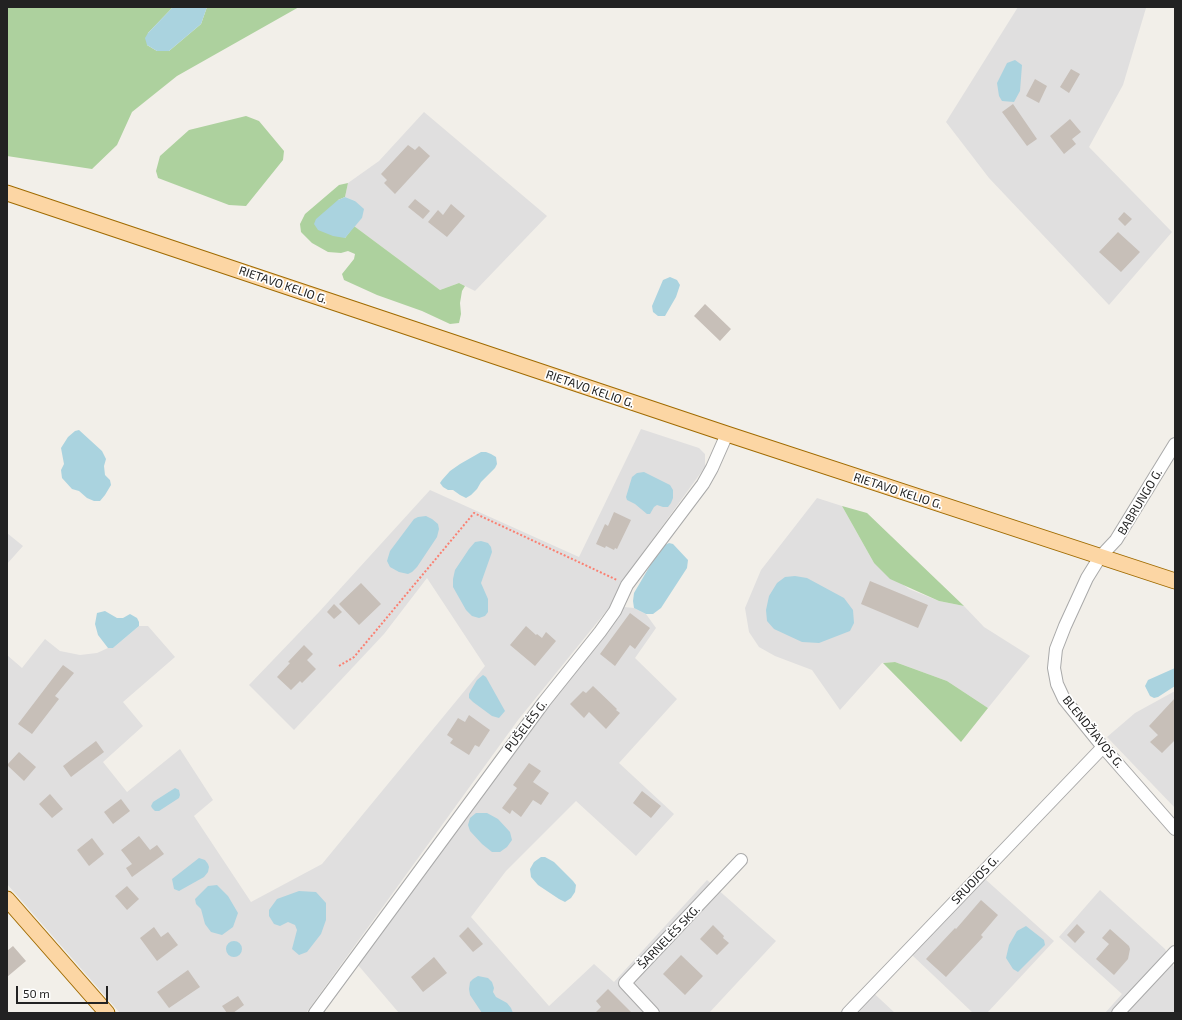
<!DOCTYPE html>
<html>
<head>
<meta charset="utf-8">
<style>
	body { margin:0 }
	#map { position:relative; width:1182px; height:1020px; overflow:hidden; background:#f2efe9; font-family:"Exo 2",sans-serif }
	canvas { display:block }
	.frame { position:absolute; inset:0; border:8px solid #222; pointer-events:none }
	.scale { position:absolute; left:16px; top:986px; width:92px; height:18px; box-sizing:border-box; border:2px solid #222; border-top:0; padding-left:5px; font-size:12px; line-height:14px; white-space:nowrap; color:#222; -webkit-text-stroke:3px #fff; paint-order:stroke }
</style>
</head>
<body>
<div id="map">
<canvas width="1182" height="1020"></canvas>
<div class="frame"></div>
<div class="scale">50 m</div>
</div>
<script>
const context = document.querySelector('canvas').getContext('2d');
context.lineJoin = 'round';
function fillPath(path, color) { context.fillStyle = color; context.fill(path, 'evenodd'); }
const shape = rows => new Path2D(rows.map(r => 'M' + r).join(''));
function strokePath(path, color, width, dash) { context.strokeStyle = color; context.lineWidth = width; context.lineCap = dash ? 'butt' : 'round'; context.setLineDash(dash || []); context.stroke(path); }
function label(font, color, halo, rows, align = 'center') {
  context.font = font + ' "Exo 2",sans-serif'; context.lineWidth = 3.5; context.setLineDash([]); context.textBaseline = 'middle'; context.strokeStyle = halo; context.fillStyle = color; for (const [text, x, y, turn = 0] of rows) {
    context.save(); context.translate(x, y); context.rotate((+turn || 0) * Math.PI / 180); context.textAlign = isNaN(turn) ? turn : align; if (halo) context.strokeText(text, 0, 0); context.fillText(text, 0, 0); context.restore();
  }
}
const residential = shape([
	[1018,7,1140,7,1146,8,1123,85,1089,147,1172,232,1109,305,989,178,946,122],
	[424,112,547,216,475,291,459,283,440,290,354,226,362,218,355,201,345,197,348,183,379,161],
	[641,429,699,448,705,454,705,467,626,576,612,604,518,720,306,1013,120,1013,7,884,7,655,22,668,45,639,60,651,80,655,97,653,108,648,113,648,139,626,148,626,175,657,123,702,143,726,103,762,127,792,180,749,213,800,194,816,251,902,322,864,485,666,427,578,384,634,294,730,249,685,319,612,430,490,579,557],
	[817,498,842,506,874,563,909,589,939,601,964,606,984,627,1030,656,988,708,947,681,895,662,882,663,840,710,812,670,775,656,759,647,749,632,745,608,761,570],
	[7,533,23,546,7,564],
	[624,607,634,608,646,614,656,628,635,658,677,699,619,763,674,814,636,856,576,801,506,871,471,917,549,1006,594,964,614,982,707,880,776,941,709,1013,399,1013,358,965,544,706],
	[1175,691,1175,808,1107,737,1135,713],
	[985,879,1054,941,987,1013,973,1013,912,955],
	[1100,890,1165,949,1175,969,1175,1013,1105,1013,1122,994,1059,937],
	[866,986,895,1013,839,1013]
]);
const forest = shape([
	[7,7,173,7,148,33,147,45,157,51,169,51,201,24,207,7,299,7,177,76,132,112,117,145,92,169,7,156],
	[246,116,259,121,284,151,283,160,246,206,229,205,158,178,156,171,160,156,189,130],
	[348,183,345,197,338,200,345,238,354,226,440,290,459,283,465,286,462,291,460,303,461,314,459,323,450,324,422,311,377,295,344,280,342,274,354,259,355,254,348,251,341,253,328,252,312,243,301,232,300,224,305,214,339,185],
	[842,506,867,513,964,606,939,601,890,579,874,563],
	[895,662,947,681,988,708,961,742,883,663]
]);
const water = shape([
	[173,7,207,7,201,24,169,51,157,51,147,45,145,38,148,33],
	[1015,60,1022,65,1020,91,1014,102,1002,101,999,96,997,83,1007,63],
	[345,197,355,201,364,209,362,218,345,238,333,236,318,230,314,224,316,219,338,200],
	[670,277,677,280,680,285,676,297,665,316,658,316,653,312,652,306,663,280],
	[79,430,102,451,106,459,104,466,105,475,110,480,111,485,105,495,100,501,94,501,87,498,79,491,72,489,62,478,61,470,64,464,61,448,68,437,75,431],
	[481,452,486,452,491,454,496,457,497,464,495,468,481,482,477,489,471,495,466,498,460,495,453,490,448,490,443,487,440,483,442,480,450,471,460,464],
	[644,472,670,485,673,490,673,498,671,503,668,507,663,507,657,505,654,507,650,514,647,514,635,504,627,500,626,497,632,477,637,473],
	[426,516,432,519,438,524,439,529,437,537,417,567,412,572,408,574,399,572,390,567,387,561,390,551,414,519,418,517],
	[481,541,488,543,491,547,492,552,481,583,488,599,488,612,485,616,479,618,472,616,466,610,453,587,453,579,455,570,469,549,475,542],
	[669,543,673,544,688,560,687,568,661,608,653,614,646,614,634,608,633,601,634,593,651,564,665,545],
	[795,576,807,578,844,598,853,610,854,623,850,631,819,643,802,642,774,629,767,621,766,610,769,596,777,583,785,577],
	[105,611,117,618,123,618,130,614,137,618,139,622,139,626,113,648,108,648,98,635,95,624,97,613],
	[1175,668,1175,686,1158,697,1154,698,1150,696,1145,686,1148,680],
	[483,675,486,677,505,711,499,718,492,716,473,702,469,698,469,694,471,690,477,680],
	[175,788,179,790,180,795,179,798,159,811,155,811,152,808,151,806,153,802],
	[476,813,487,813,498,819,510,832,512,840,507,847,500,852,492,852,482,844,470,831,468,825,470,818],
	[541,857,545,857,554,862,573,881,576,885,575,892,571,898,565,902,559,899,538,885,531,877,530,869,534,862],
	[199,858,205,860,208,864,209,867,208,872,204,877,179,891,174,889,172,879],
	[217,885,228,896,238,913,233,927,222,935,211,932,205,924,201,909,196,904,195,899,208,886],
	[299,891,316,892,326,903,326,920,321,934,307,952,299,955,292,949,297,930,295,925,288,922,280,926,274,924,269,916,269,910,277,899],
	[1026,926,1044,940,1045,945,1018,972,1013,969,1006,958,1009,945,1017,931],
	'226 949a8 8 0 1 1 16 0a8 8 0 1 1-16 0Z',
	[478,976,488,978,492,982,494,988,493,992,496,997,507,1003,511,1008,513,1013,482,1013,470,995,469,989,470,982,473,979]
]);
const building = shape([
	[1071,69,1080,74,1069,93,1060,87],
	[1035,79,1047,86,1039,103,1026,96],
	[1013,104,1037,139,1027,146,1002,112],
	[1070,119,1081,132,1072,139,1076,144,1064,154,1050,136],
	[408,145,415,150,419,146,430,156,395,194,384,183,387,180,381,174],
	[415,199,430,211,423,219,408,207],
	[451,204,465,216,447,237,428,222,438,210,443,215],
	[1124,212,1132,219,1125,226,1118,219],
	[1118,232,1140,252,1121,272,1099,252],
	[705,304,731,329,720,341,694,316],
	[614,512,631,520,617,549,615,548,614,550,606,546,605,548,596,544,605,524,608,526],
	[870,581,928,605,918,628,861,604],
	[361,583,381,604,359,625,339,604],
	[334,604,342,612,334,619,327,612],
	[630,613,650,628,635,649,630,645,615,666,600,654],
	[526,626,536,635,537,634,542,638,546,632,556,641,535,666,510,645],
	[304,645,313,654,307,660,316,669,302,683,300,681,291,690,277,677,290,663,288,662],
	[63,665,74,673,55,696,59,699,32,734,18,724],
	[593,686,617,709,616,710,620,713,606,729,589,712,584,718,570,704,583,691,586,693],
	[1175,698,1175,740,1162,753,1150,742,1158,735,1149,726],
	[469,715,490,730,479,747,475,745,469,755,450,743,453,739,447,735,458,718,465,722],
	[96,741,104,752,71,777,63,766],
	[19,752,36,767,24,781,7,765],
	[529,763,541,771,533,782,549,793,541,805,533,800,521,817,512,810,510,814,502,808,517,788,513,785],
	[642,791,661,806,651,818,633,803],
	[50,794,63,809,52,818,39,804],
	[121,799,130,811,113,824,104,812],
	[139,836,150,850,157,845,164,854,132,877,126,868,132,864,121,850],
	[92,838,104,854,89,866,77,850],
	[127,886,139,899,127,910,115,896],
	[981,900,998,915,981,935,983,937,946,977,926,959,955,928,956,929],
	[1077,924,1085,932,1075,943,1067,935],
	[713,925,724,936,723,938,729,943,717,955,700,939],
	[154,927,161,937,168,932,178,945,157,961,140,938],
	[468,927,483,944,473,952,459,936],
	[1110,929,1129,946,1130,949,1128,959,1114,975,1096,959,1109,944,1102,938],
	[13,946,26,961,7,977,7,951],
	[681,955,703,976,685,995,663,974],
	[434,957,447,973,423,992,411,977],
	[188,970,200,987,169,1008,157,992],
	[608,989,632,1013,595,1013,601,1007,596,1001],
	[238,996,244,1005,233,1013,227,1013,222,1006]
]);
const path = shape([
	[339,666,354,657,474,513,617,580]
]);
const minor = shape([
	[1175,444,1116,540,1100,557,1087,578,1065,626,1056,649,1054,668,1057,684,1064,699,1103,747,1175,829],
	[315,1013,544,702,600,632,615,611,627,585,703,484,712,468,727,434],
	[653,1013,625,983,741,860],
	[848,1013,1103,747],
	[1118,1013,1175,952]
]);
const major = shape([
	[7,193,727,434,1175,581],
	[7,899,107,1013]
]);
const streetNames = [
	["RIETAVO KELIO G.",283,285,19],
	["RIETAVO KELIO G.",590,389,19],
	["RIETAVO KELIO G.",898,491,18],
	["BABRUNGO G.",1140,502,-59],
	["PUŠELĖS G.",526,726,-53],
	["BLENDŽIAVOS G.",1093,732,51],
	["SRUOJOS G.",975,880,-46],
	["ŠARNELĖS SKG.",669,937,-46]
];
fillPath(residential, '#e0dfdf');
fillPath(forest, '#add19e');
fillPath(water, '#aad3df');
fillPath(building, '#c7bfb8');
strokePath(minor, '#a9a9a9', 14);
strokePath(major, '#a06b00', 17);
strokePath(path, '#fa8072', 2, [2, 2]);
strokePath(minor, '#fff', 12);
strokePath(major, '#fcd6a4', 15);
label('12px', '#222', '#fff', streetNames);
</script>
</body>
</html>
